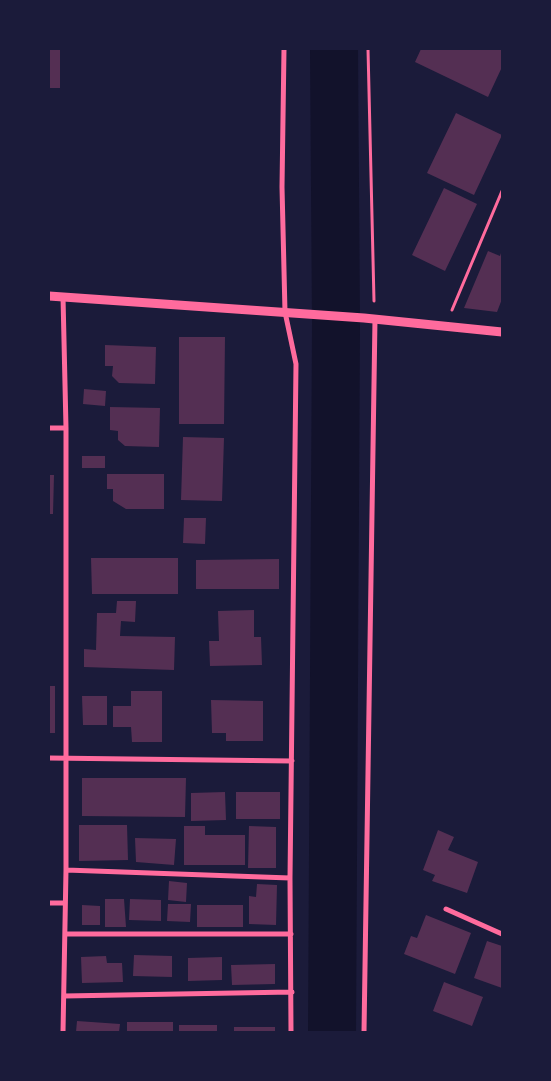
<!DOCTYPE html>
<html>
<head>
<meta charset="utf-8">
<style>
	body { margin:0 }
	#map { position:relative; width:551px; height:1081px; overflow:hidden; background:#1b1b3a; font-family:"Open Sans",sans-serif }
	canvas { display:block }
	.frame { position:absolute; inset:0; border:50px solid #1b1b3a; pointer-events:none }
</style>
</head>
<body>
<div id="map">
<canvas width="551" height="1081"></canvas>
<div class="frame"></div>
</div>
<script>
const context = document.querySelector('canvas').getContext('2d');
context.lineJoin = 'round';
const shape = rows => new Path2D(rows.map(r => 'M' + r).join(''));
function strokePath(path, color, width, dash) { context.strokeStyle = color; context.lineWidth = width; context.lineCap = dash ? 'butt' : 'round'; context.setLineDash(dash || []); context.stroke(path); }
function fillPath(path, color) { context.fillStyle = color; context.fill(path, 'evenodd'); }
const river = shape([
	[332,1032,336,324,334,49]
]);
const building = shape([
	[49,49,60,49,60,88,49,88],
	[421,49,502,49,502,67,488,97,415,62],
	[456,113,502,135,474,195,427,173],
	[444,188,477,204,445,271,412,255],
	[502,250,502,299,497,312,464,308,488,251,500,256],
	[179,337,225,337,224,424,179,424],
	[105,345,156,347,155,384,119,383,112,376,113,366,105,366],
	[84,389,106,391,105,406,83,404],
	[110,407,160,408,159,447,125,446,118,440,118,431,110,430],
	[183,437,224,438,222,501,181,500],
	[82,456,105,456,105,468,82,468],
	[107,474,164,474,164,509,126,509,113,501,113,489,107,489],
	[49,475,54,475,53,514,49,514],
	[184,518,206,518,205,544,183,543],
	[91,558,178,558,178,594,92,594],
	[279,559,279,589,196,589,196,560],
	[117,601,136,601,135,622,121,621,120,636,175,637,174,670,84,667,84,649,96,650,97,613,116,613],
	[254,610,254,637,261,637,262,665,210,666,209,641,219,641,218,611],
	[49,686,55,686,55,733,49,733],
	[131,691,162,691,162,742,132,742,131,727,113,727,113,706,131,706],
	[82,696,107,696,107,725,83,725],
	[211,700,263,701,263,741,226,741,226,733,212,733],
	[82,778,186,778,185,817,82,816],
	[225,792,226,820,191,821,191,793],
	[236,792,280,792,280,819,236,819],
	[79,825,127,825,128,860,79,861],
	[184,826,205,826,205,835,245,835,245,865,184,865],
	[249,826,276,827,276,868,248,868],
	[438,830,454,837,448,850,478,862,467,893,432,881,435,875,423,870],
	[135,838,176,839,174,865,136,862],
	[169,881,187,883,186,902,168,900],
	[257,884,277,885,276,925,249,924,249,896,256,897],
	[105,899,124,899,126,927,105,927],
	[130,899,161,900,161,921,129,920],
	[168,904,191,904,190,922,167,921],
	[82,905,100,906,100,925,82,925],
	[197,905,243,905,243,927,197,927],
	[426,915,471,933,455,974,404,954,411,936,417,938],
	[487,941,502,946,502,988,474,978],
	[134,955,172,956,172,977,133,976],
	[106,956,107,963,122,963,123,982,82,983,81,957],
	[222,957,222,980,188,981,188,958],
	[275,964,275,984,232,985,231,965],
	[444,982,483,997,472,1026,433,1011],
	[77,1021,120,1024,119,1032,76,1032],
	[127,1022,173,1022,173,1032,127,1032],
	[179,1025,217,1025,217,1032,179,1032],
	[234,1027,275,1027,275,1032,234,1032]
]);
const path = shape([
	[368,49,374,301],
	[452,310,502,191]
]);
const minor = shape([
	[284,49,282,187,285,312,296,364,290,878,291,1032],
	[63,297,66,428,66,870,63,1032],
	[49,428,66,428],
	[49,758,292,761],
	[66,870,290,878],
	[49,903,65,903],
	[446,909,502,934],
	[65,934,291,934],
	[64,996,292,992],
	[364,1032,375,319]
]);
const tertiary = shape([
	[49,296,364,318,502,332]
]);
strokePath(river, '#12122b', 48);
fillPath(building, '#542f53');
strokePath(path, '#ff6b9d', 3);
strokePath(minor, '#ff6b9d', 5);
strokePath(tertiary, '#ff6b9d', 9);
</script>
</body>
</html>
